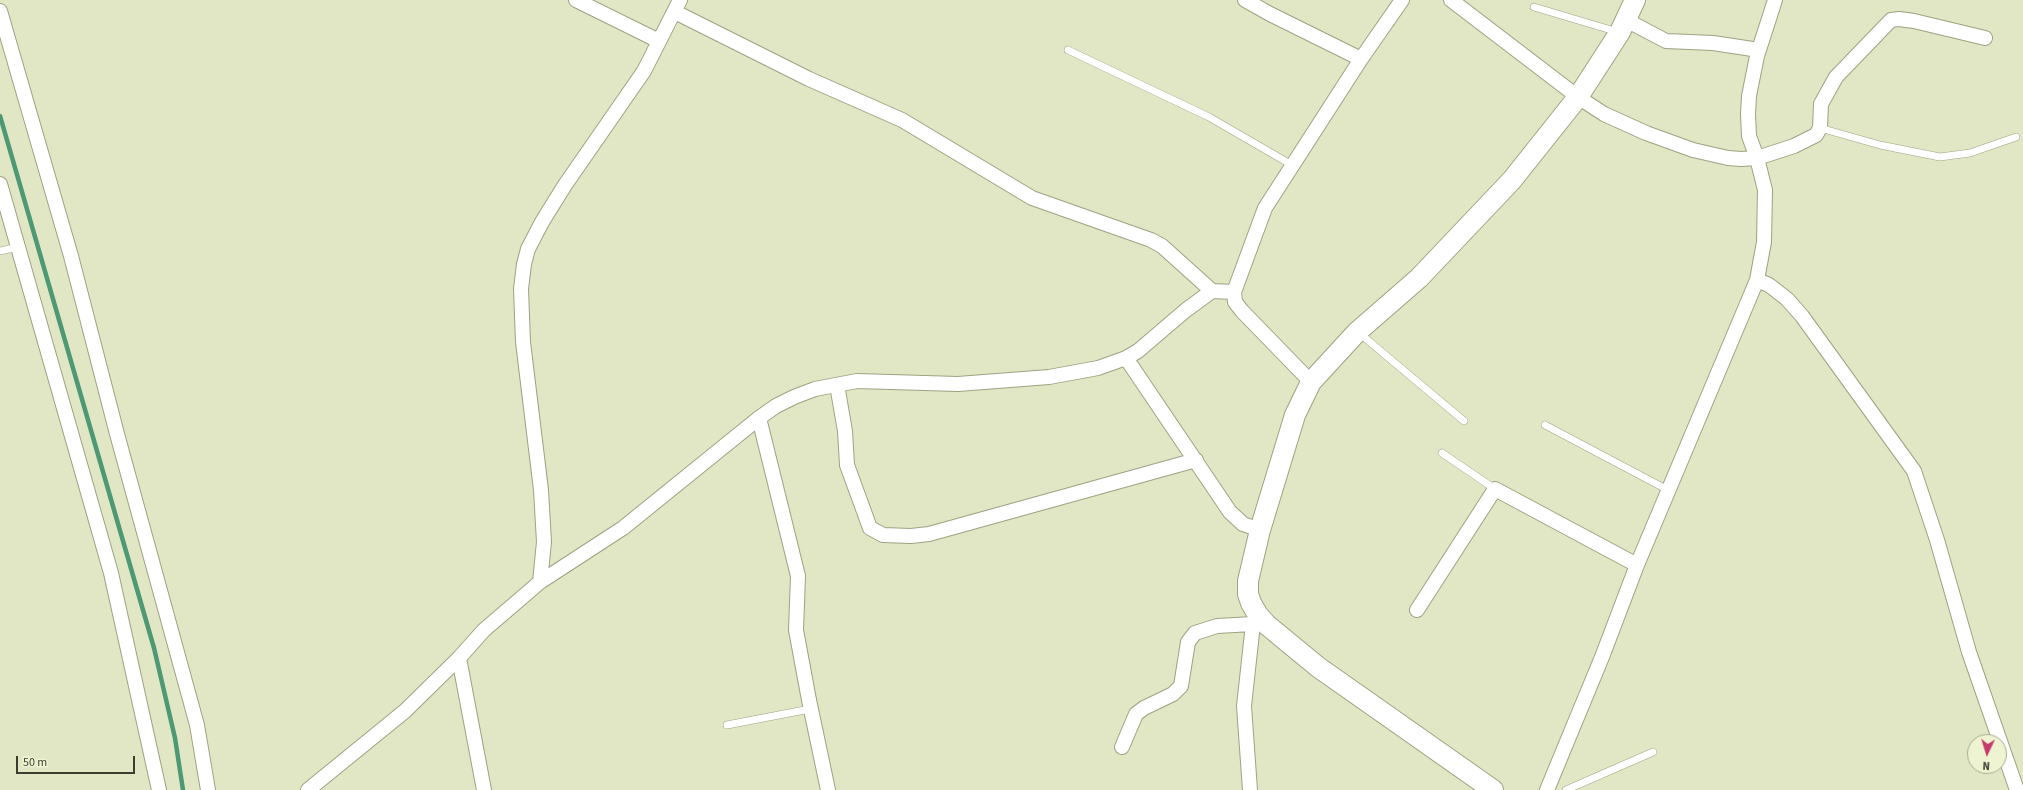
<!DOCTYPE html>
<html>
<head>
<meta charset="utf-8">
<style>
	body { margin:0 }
	#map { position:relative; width:2023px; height:790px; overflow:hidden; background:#e1e7c5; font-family:"Source Sans 3",sans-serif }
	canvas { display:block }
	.north { position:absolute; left:1967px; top:734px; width:40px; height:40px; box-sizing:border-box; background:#eef4d2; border:1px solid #a6ab91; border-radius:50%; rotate:184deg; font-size:11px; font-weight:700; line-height:16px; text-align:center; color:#3b3d2f }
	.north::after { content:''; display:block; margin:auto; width:14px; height:18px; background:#c53a6d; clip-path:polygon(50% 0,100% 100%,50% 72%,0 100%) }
	.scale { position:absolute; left:16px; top:756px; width:119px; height:18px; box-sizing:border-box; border:2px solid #3b3d2f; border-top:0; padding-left:5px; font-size:12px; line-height:14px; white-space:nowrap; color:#3b3d2f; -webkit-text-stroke:3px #eef4d2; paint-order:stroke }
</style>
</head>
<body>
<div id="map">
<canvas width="2023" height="790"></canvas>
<div class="north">N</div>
<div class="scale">50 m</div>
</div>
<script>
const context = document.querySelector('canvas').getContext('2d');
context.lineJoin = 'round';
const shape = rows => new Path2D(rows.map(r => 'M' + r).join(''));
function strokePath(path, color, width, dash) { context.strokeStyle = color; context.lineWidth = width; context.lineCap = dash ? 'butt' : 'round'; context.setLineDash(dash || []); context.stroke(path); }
const stream = shape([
	[0,116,154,648,175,738,183,790]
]);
const lane = shape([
	[1534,7,1618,32],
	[1068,50,1209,117,1292,165],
	[1820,128,1880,145,1940,157,1970,153,2016,137],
	[0,251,18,247],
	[1358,332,1464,421],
	[1545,425,1668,490],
	[1442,453,1495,489],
	[727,725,810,709],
	[1566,790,1653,752]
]);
const street = shape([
	[576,0,659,41],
	[1245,0,1270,14,1361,59],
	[1451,0,1578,97,1604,114,1646,133,1693,150,1728,158,1741,159,1757,158,1794,146,1816,135,1820,128,1821,104,1836,77,1891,20,1899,19,1914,21,1985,38],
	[0,11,71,256,117,434,197,725,208,790],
	[675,12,809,79,902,120,1032,198,1151,240,1162,246,1212,291],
	[1626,20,1666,41,1713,43,1759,50],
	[0,184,111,573,159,790],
	[1757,280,1769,285,1787,299,1802,316,1914,471,1937,540,1969,652,2017,790],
	[1126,358,1230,512,1243,524,1260,530],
	[1311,382,1242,311,1235,302,1234,292,1265,208,1361,59,1402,0],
	[837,385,845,431,847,465,870,528,883,535,911,536,929,534,1196,460],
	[759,418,798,576,796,630,809,700,828,790],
	[540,582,544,542,541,490,523,342,521,289,524,264,528,249,542,222,565,185,644,71,680,0],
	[1417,610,1495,489,1637,565],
	[459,658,484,790],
	[1122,747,1136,714,1144,708,1173,694,1181,686,1188,642,1195,633,1217,626,1253,624,1261,619],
	[308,790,405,711,459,658,484,630,540,582,623,528,759,418,776,406,794,397,815,389,857,381,958,384,1049,377,1098,368,1126,358,1138,351,1186,310,1212,291,1234,292],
	[1250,790,1244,706,1253,624],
	[1547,790,1602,657,1637,565,1757,280,1764,242,1765,190,1757,158,1749,136,1748,114,1749,96,1757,56,1775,0]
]);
const secondary = shape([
	[1493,790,1318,667,1267,625,1258,615,1251,603,1248,594,1248,581,1260,530,1295,415,1311,382,1357,332,1419,278,1512,180,1578,97,1620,32,1635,0]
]);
strokePath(stream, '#4c9974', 4.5);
strokePath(lane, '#9da382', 8);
strokePath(street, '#9da382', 16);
strokePath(secondary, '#9da382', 22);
strokePath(lane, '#fff', 7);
strokePath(street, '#fff', 14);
strokePath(secondary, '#fff', 20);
</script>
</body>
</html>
